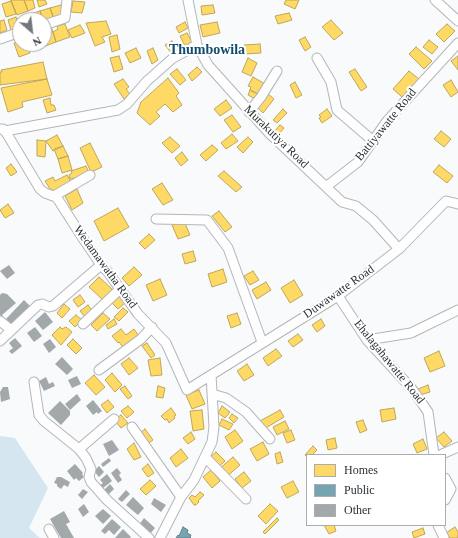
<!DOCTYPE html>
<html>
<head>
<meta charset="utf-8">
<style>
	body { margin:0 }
	#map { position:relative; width:458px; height:538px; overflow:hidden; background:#f8fafc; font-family:"Times New Roman",serif }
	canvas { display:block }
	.legend { position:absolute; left:306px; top:454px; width:140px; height:72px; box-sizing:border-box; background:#fff; border:1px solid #aaadaf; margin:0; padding:5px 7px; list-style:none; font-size:12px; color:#2b3136 }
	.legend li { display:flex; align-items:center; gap:8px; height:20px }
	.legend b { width:20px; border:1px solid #aaadaf }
	.north { position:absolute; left:12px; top:12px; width:40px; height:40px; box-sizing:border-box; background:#fff; border:1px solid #aaadaf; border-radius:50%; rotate:152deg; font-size:11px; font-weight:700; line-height:16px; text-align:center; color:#2b3136 }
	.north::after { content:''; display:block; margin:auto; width:14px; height:18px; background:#73777b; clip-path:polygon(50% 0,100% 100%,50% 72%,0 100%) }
</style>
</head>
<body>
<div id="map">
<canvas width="458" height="538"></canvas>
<ul class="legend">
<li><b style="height:11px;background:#ffd966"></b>Homes</li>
<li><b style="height:11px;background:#76a5af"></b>Public</li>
<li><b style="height:11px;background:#a3a8ab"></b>Other</li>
</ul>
<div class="north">N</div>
</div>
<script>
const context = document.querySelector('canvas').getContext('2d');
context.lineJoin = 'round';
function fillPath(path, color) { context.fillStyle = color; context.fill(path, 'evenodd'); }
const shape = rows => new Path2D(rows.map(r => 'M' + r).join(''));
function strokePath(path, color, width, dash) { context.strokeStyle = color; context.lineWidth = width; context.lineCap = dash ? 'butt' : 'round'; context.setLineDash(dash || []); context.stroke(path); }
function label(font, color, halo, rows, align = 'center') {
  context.font = font + ' "Times New Roman",serif'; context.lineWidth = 4; context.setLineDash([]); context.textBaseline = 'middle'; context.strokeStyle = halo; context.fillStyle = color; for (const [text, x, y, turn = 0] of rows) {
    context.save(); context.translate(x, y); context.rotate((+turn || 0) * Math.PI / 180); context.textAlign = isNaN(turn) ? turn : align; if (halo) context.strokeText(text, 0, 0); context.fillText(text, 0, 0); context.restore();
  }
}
const green = shape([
	[0,436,15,438,48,488,29,528,40,538,0,538]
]);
const homes = shape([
	[11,0,24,0,28,11,17,15,11,0],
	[24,0,33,0,35,8,28,11,24,0],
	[37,0,45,0,47,4,39,7,37,0],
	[286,0,299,0,295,9,284,4,286,0],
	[11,1,16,14,6,17,2,4,11,1],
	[73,1,85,2,82,13,71,12,73,1],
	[61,5,64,15,54,19,50,8,61,5],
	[213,5,215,13,202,15,201,6,213,5],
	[50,8,54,19,44,22,40,11,50,8],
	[40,11,43,20,20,20,20,27,17,19,40,11],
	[289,13,292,20,278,24,275,16,289,13],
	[16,17,19,27,11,30,8,20,16,17],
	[4,20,7,30,0,33,0,21,4,20],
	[331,20,343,33,334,40,322,27,331,20],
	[106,21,111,34,102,37,105,42,95,46,86,23,106,21],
	[185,22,188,28,179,33,176,27,185,22],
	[217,22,220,33,203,37,200,25,217,22],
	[65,24,70,37,56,42,53,32,58,29,57,26,65,24],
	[447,24,455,31,444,42,436,34,447,24],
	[80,25,85,33,72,38,68,30,80,25],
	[52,29,56,42,43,47,42,44,44,44,44,35,48,33,46,30,52,29],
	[187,33,192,42,185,46,180,36,187,33],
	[117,35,120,49,112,52,109,37,117,35],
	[305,37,311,47,305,51,299,40,305,37],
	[429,40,438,47,432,54,423,47,429,40],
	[172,41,179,50,172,54,165,45,172,41],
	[20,42,20,44,27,44,30,53,19,57,14,43,20,42],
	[260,44,261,53,245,54,244,45,260,44],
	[416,47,432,61,424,69,409,54,416,47],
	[136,48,141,58,130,63,125,53,136,48],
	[153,48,158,60,152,64,147,51,153,48],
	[119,56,123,69,114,72,110,58,119,56],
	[458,56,458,70,451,61,458,56],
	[248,58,257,63,251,76,242,72,248,58],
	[43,62,47,79,0,85,0,72,2,72,1,70,43,62],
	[197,67,202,72,192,81,188,75,197,67],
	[177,69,186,80,180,85,170,74,177,69],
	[355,69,367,87,361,91,349,72,355,69],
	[409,71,419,79,402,97,393,89,409,71],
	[253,77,267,85,262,96,250,90,251,87,248,86,253,77],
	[168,78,179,93,176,96,182,105,173,112,165,104,156,112,160,116,150,125,137,113,141,102,168,78],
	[47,79,52,95,22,102,23,107,8,112,1,88,47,79],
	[123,79,129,87,126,89,130,94,124,99,114,84,123,79],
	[451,80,458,92,451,97,443,85,451,80],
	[295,82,302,95,296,98,290,85,295,82],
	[250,90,258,94,255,99,248,95,250,90],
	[267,93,274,99,263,113,256,106,267,93],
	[50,98,51,105,54,105,56,110,47,113,43,100,50,98],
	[226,100,232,108,220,116,214,109,226,100],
	[283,109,287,113,277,123,273,120,283,109],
	[327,109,332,116,322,123,319,118,321,117,319,115,327,109],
	[232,115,241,127,233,132,224,120,232,115],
	[280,125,284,128,278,135,274,132,280,125],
	[441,131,451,139,444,147,434,139,441,131],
	[232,134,238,141,226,149,221,143,232,134],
	[57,135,63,146,53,151,46,141,57,135],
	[170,137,180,146,172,153,162,143,170,137],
	[248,137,253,142,243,153,237,147,248,137],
	[37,140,46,141,45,157,37,156,37,140],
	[90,143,102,167,91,172,80,148,90,143],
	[212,145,218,150,206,161,200,155,212,145],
	[63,146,68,156,58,159,54,149,63,146],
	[182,152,188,160,181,166,175,158,182,152],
	[68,156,72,170,62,173,58,159,68,156],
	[11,164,17,172,11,176,6,168,11,164],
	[439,165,453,176,447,183,433,172,439,165],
	[86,166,90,175,70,179,69,175,72,173,71,171,86,166],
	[224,171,242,187,236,192,218,176,224,171],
	[67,175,71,182,59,193,50,189,45,181,53,177,55,181,67,175],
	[162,183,173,200,163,205,152,189,162,183],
	[77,189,83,203,72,210,65,196,77,189],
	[8,204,14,213,5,218,0,210,8,204],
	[118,208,129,227,104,241,94,221,118,208],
	[219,211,232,227,225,232,212,216,219,211],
	[184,221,190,235,178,239,172,225,184,221],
	[149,234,155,240,145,249,139,243,149,234],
	[193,251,196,261,185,264,182,254,193,251],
	[134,267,142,275,129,286,122,278,134,267],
	[223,269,227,282,212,287,208,274,223,269],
	[253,271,259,280,250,285,244,276,253,271],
	[99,277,113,290,103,300,89,287,99,277],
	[160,279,167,295,153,301,146,285,160,279],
	[294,280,303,295,290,303,281,288,294,280],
	[266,282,271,290,257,299,252,290,266,282],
	[80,295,85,302,78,307,73,300,80,295],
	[118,295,125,303,118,309,110,301,118,295],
	[64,304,70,309,62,318,57,313,64,304],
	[88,305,93,312,86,318,80,311,88,305],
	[123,308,128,312,119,321,114,317,123,308],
	[103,313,110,319,97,331,91,325,103,313],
	[237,313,241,324,231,328,227,316,237,313],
	[76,315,82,320,75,327,69,321,76,315],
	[114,319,117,324,108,329,106,325,114,319],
	[321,319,325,326,317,332,312,325,321,319],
	[60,327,62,329,66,327,72,332,61,345,52,335,60,327],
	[121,329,126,335,134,329,141,339,125,350,119,342,118,343,112,336,121,329],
	[298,334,303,340,293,347,288,341,298,334],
	[73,339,82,348,76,354,67,345,73,339],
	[147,343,155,355,151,358,142,346,147,343],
	[276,349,282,356,268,366,263,358,276,349],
	[439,351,445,366,430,372,424,358,439,351],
	[129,358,138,368,129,375,121,364,129,358],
	[160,358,162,375,151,376,148,360,160,358],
	[247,364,254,375,244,381,237,371,247,364],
	[112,373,122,385,115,392,105,380,112,373],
	[94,375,105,387,96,395,85,383,94,375],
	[428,385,430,392,420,395,418,389,428,385],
	[125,386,132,396,128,399,120,389,125,386],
	[158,386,165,388,163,398,156,397,158,386],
	[199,390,205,404,192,409,186,395,199,390],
	[108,400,114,407,107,413,101,405,108,400],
	[128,406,134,412,127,418,121,411,128,406],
	[222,406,230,412,225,418,218,413,222,406],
	[171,408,176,415,174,416,175,418,169,423,167,419,165,420,161,416,171,408],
	[394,408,396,419,382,422,380,410,394,408],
	[202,410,204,429,193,431,190,411,202,410],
	[280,410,284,417,264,429,260,421,280,410],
	[232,414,238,418,234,423,229,418,232,414],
	[121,415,128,423,121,428,114,420,121,415],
	[222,419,233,424,229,430,219,425,222,419],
	[363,420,367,430,360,433,356,422,363,420],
	[285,421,289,429,277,435,273,427,285,421],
	[145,429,153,440,147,444,139,434,145,429],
	[235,430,243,441,232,449,225,437,235,430],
	[291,430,295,440,287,443,283,433,291,430],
	[191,432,195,439,188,444,183,438,191,432],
	[444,432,452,441,444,447,436,438,444,432],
	[335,438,337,448,328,450,326,440,335,438],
	[423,439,427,449,417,453,413,444,423,439],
	[263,442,269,454,257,461,250,449,263,442],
	[134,443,141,457,134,460,127,449,134,443],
	[313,446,317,450,312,455,307,455,307,457,305,455,313,446],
	[181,449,188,458,176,467,170,458,181,449],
	[216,452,225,461,216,469,208,459,216,452],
	[280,452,283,462,277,464,275,454,280,452],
	[233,457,240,465,225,478,218,470,233,457],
	[148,464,154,473,148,477,142,469,148,464],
	[211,470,220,481,212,488,203,477,211,470],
	[244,472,251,481,242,488,235,479,244,472],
	[150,480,156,486,146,495,140,489,150,480],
	[293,481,299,492,287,498,281,487,293,481],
	[200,492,204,495,198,501,199,502,196,505,194,505,189,498,192,495,195,497,200,492],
	[270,504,278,511,266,524,258,516,270,504],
	[277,518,279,520,265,534,263,532,277,518],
	[324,525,334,525,336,531,329,534,324,525],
	[455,527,458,532,458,538,450,538,446,533,455,527],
	[423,528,425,534,414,538,412,532,423,528]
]);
const public = shape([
	[183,527,188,530,187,533,191,535,190,537,191,538,176,538,178,535,179,536,183,527]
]);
const building = shape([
	[9,265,15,273,7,279,0,271],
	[2,293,7,294,16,303,2,315,3,316,2,317,0,315,0,295],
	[24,300,31,307,14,326,6,319],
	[45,312,53,322,43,330,35,321],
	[35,327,42,336,34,342,27,333],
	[15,338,22,346,12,354,9,351,13,348,9,343],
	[50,339,56,347,49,353,43,344],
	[62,357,73,369,67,375,55,364],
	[77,376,81,384,72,388,68,380],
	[46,377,49,384,53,382,55,386,44,391,39,381],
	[3,387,8,387,10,399,1,402,0,392],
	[77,394,81,400,70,410,65,404],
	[93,400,102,411,98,414,97,412,93,415,86,406],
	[60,401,70,411,70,415,61,425,48,413],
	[112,440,119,450,109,456,103,444],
	[109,458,111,461,103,467,101,464],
	[75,464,83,473,82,474,84,477,79,481,76,478,74,480,67,471],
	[99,466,104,472,99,477,94,471],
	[117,468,121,473,119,475,122,480,118,483,111,473],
	[107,474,112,481,103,488,100,485,103,483,100,480],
	[57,477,61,477,70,482,68,487,64,485,61,489,57,486,57,484,54,483],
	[110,484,114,489,106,497,102,492],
	[83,489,88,492,82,499,78,495],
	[126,490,130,494,122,502,118,499],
	[133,497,144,508,138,515,126,505],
	[154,498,166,505,161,512,151,504],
	[84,504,89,512,83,517,78,509],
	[103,509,111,516,103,524,95,516],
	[64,511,70,522,66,524,74,538,61,538,50,519],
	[144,518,155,528,149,535,139,525],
	[112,519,121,527,114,535,109,530,105,534,101,531],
	[123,529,131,537,130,538,115,538]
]);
const minor = shape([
	[188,0,197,45,208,65,269,133,342,202,356,206,373,220,399,249],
	[435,0,458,21],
	[44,25,65,18,67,0],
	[0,39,20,32],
	[317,58,331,82,337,110,373,141],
	[249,112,261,97,277,71],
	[0,129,3,129,7,134,40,189,45,193,56,197,59,201,84,240,101,265,108,272,138,314,166,343,187,390,338,296,399,249,446,201,458,204],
	[5,131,118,110,127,104,147,81,173,58,197,45],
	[327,186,358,162,387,121,458,43],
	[54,196,90,175],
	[156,219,207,220,228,248,262,342],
	[338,296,367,340,412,389,428,412,434,455],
	[0,321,11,330],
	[83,324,120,289],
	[367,340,411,333,458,310],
	[0,341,38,305,42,304,49,307,53,306,101,265],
	[99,370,141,339,152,327],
	[34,382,39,415,44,421,79,449,86,458,91,469,89,477,91,482,107,500,149,538],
	[212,394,226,398,246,412,270,439],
	[132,427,181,497],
	[79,449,114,419],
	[440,455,458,447],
	[205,457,246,499],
	[445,478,451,489,445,500],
	[438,525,444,538],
	[49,529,54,538],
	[160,538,181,497,194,480,212,442,214,427,211,375]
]);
const streetNames = [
	["Battiyawatte Road",386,125,-51],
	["Murakutiya Road",276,137,44],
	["Wedamawatha Road",105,267,54],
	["Duwawatte Road",339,292,-35],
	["Ehalagahawatte Road",389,362,51]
];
const quarterNames = [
	["Thumbowila",207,50]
];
fillPath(green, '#d6e6f1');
fillPath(homes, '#ffd966');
strokePath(homes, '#bfa758', 1);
fillPath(public, '#76a5af');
strokePath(public, '#60828b', 1);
fillPath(building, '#a3a8ab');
strokePath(minor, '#b3b6b9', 11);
strokePath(minor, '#fefeff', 9);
label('12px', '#2b3136', '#fff', streetNames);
label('bold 14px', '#104b6c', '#fff', quarterNames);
</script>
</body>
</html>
